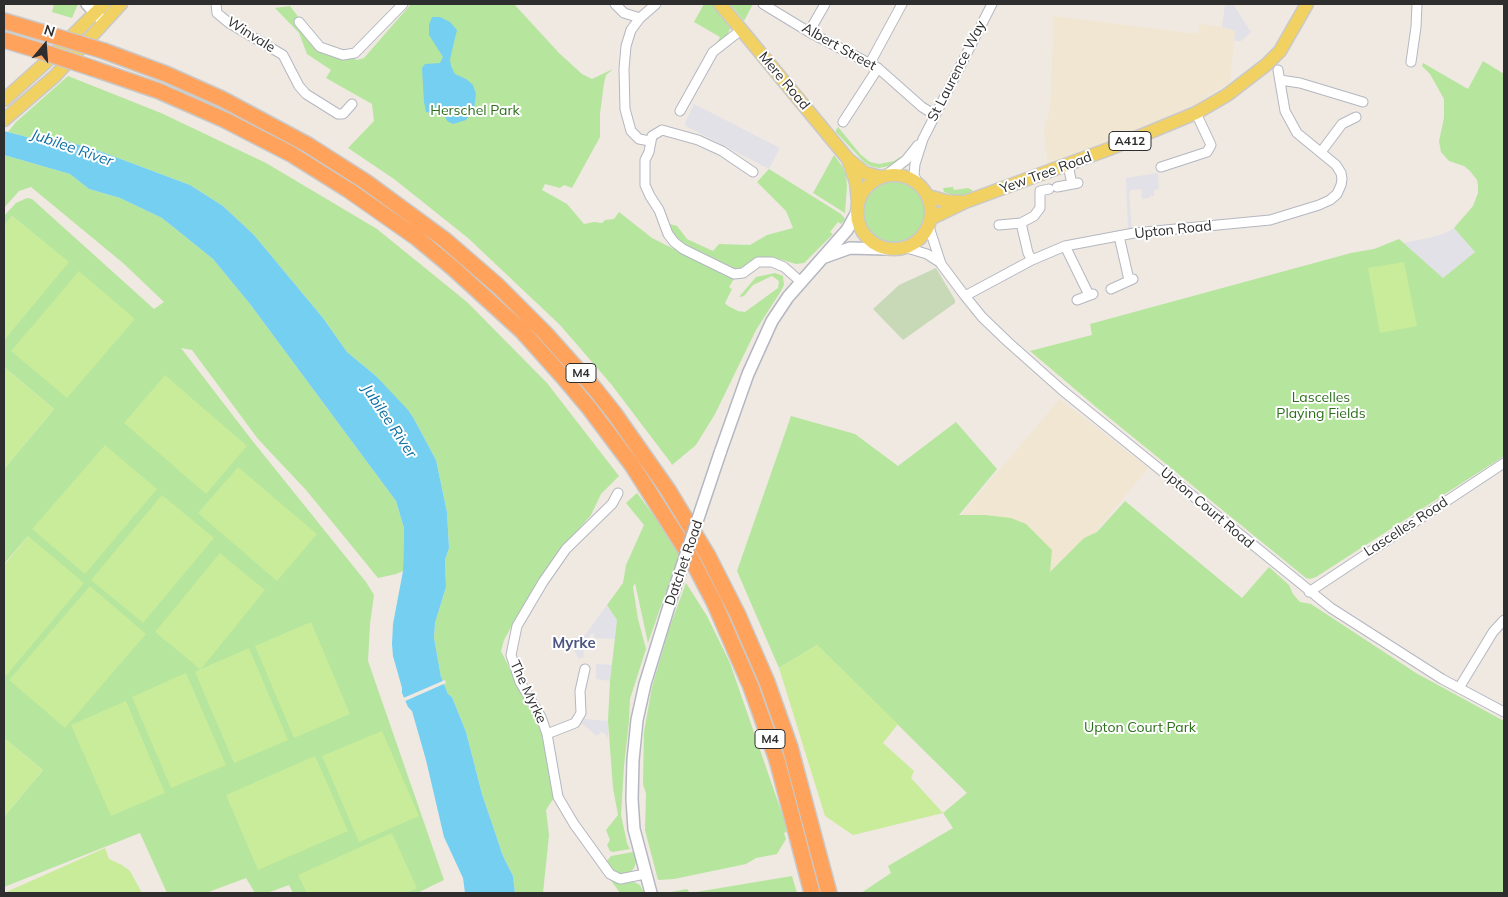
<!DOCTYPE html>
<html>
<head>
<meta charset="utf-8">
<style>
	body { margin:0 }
	#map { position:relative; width:1508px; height:897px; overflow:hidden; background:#efe9e1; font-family:Mulish,sans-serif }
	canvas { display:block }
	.frame { position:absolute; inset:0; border:5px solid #2e2e2e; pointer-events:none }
	.north { position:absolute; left:20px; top:20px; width:50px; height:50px; -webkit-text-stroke:4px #fff; paint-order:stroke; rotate:18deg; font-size:14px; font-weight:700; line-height:20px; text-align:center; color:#2e2e2e }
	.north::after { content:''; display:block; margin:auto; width:18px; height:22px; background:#2e2e2e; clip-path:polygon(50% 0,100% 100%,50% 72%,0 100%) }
</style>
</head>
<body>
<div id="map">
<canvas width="1508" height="897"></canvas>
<div class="frame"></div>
<div class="north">N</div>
</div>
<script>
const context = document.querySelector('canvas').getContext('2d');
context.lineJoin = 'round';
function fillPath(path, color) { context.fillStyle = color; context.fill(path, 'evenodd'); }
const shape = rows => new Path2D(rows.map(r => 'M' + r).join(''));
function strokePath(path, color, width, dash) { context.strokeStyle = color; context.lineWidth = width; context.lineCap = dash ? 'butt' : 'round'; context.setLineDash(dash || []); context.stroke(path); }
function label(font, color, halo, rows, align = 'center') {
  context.font = font + ' Mulish,sans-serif'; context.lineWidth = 4; context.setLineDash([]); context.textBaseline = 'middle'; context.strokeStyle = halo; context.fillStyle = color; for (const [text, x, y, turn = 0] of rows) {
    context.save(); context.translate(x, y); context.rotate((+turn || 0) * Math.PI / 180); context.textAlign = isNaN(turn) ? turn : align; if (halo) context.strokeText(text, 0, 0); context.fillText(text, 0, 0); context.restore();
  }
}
const industrial = shape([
	[1225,4,1233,4,1251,32,1241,41,1234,41,1235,31,1222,27],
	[694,104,780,148,769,169,686,126,685,123],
	[1158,173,1159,189,1154,190,1154,196,1150,196,1150,198,1142,199,1141,189,1131,190,1129,192,1132,231,1128,231,1126,178],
	[1454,228,1476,252,1443,278,1403,243,1429,238,1443,234],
	[607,605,617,620,615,639,594,638,594,633,591,634,583,646,584,657,579,659,574,650],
	[596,664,612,665,610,681,596,679],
	[583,715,585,719,608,721,608,738,602,731,597,736,580,722]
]);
const education = shape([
	[1054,16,1198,34,1200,24,1222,27,1235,31,1230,83,1205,97,1198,105,1159,123,1048,166,1044,132,1050,108],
	[1060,399,1148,468,1047,592,960,516]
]);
const green = shape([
	[53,4,78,4,72,18,52,12,54,4],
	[411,4,514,4,559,53,582,74,592,79,613,69,606,75,604,83,600,114,600,137,572,188,564,185,560,188,545,184,542,190,567,204,584,224,594,222,602,223,605,220,614,219,619,212,652,238,734,279,729,287,732,289,725,303,728,306,738,311,745,312,778,288,779,281,772,276,753,285,744,296,739,297,756,277,775,273,783,276,784,285,781,291,756,330,715,414,696,445,672,465,671,463,611,384,560,325,468,238,394,179,348,148,374,121,372,104,326,78,331,70,307,54,299,33,275,8,290,6,321,47,357,60,364,58],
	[704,4,713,4,731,27,727,35,729,37,713,50,720,37,694,22],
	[730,4,753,4,744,21],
	[1483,61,1504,74,1504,456,1316,577,1310,579,1306,578,1096,407,1030,351,1092,335,1090,324,1351,253,1374,249,1399,239,1443,278,1475,252,1454,228,1473,206,1478,193,1478,186,1477,180,1470,171,1464,166,1449,161,1441,152,1439,141,1444,118,1444,99,1430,74,1422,66,1423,63,1468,89],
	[68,76,161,113,266,163,377,229,467,302,547,383,619,476,601,494,591,515,556,555,516,618,504,640,501,651,541,730,555,796,546,810,549,835,543,893,515,893,513,876,503,856,482,794,466,732,452,697,448,694,441,677,434,638,435,623,446,587,445,560,449,548,447,512,436,460,414,419,376,376,347,352,323,318,254,235,223,206,190,185,102,152,63,140,50,143,8,132,16,122],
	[838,127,861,155,870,162,879,164,894,161,900,157,904,157,889,166,879,168,870,166,864,162,836,132,836,130],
	[4,155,70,174,89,189,120,198,162,218,213,259,250,304,396,501,404,528,403,571,396,574,378,578,306,490,258,439,192,350,181,348,251,439,366,582,374,595,370,624,368,661,444,880,417,893,405,893,416,888,299,875,307,893,293,893,289,885,267,893,255,893,246,878,206,893,167,893,140,833,4,887,4,817,43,770,4,738,4,674,5,675,28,536,4,564,4,469,54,409,4,367,4,340,68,262,12,216,4,226,4,216,16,203,27,198,32,199,154,309,164,302,123,263,31,187,19,191,4,208],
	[834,155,842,166,846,175,847,186,845,213,813,193],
	[769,169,841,214,845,219,841,224,838,222,830,232,833,234,804,263,796,264,776,258,759,259,739,271,673,238,670,224,677,226,687,239,713,251,719,244,750,245,767,235,793,228,786,211,757,182],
	'862 213a32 32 0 1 1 64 0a32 32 0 1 1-64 0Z',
	[953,187,954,190,968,188,972,190,972,194,956,196,944,192,943,188],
	[791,416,855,434,898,466,956,422,997,469,959,515,985,515,1011,518,1026,524,1052,550,1050,572,1084,538,1097,532,1125,501,1242,598,1269,567,1289,585,1293,594,1300,602,1311,604,1416,673,1504,721,1504,893,861,893,891,873,888,866,953,828,943,813,967,793,817,645,779,668,737,571],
	[637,493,655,517,679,555,648,643,635,583,633,587,638,619,646,649,630,699,629,721,624,766,621,815,627,843,630,849,613,852,610,851,607,845,610,840,606,830,618,815,613,788,608,721,610,681,617,620,607,605,623,583,626,565,644,525,626,503],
	[686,583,707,616,730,663,788,831,784,833,786,839,777,854,756,858,746,864,674,879,658,880,645,830,646,794,643,784,644,732,652,687,670,626],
	[633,852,636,862,634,868,629,874,621,875,614,872,606,862,611,856],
	[792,876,797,893,666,893,687,889,690,893],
	[610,879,623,882,634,882,640,885,644,893,620,893]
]);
const cemetery = shape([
	[936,268,955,300,955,303,903,340,873,309,899,285]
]);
const pitch = shape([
	[12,216,69,262,4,340,4,226],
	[1404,262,1417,326,1380,333,1368,268],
	[79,271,135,319,67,398,11,351],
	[4,367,54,409,4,469],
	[165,375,247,446,206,494,124,423],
	[105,445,157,489,85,574,32,529],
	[238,467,317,534,277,581,198,513],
	[162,495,214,538,143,623,91,580],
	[28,536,84,583,6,676,4,674,4,565],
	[220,553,265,590,201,669,249,648,288,740,234,763,195,672,200,669,155,632],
	[90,586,146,634,65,728,9,680],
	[311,622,350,714,294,738,255,646],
	[817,645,898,724,883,743,914,771,911,778,943,813,853,835,825,816,779,668],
	[186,673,226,765,171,788,132,697],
	[126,701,165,793,111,816,71,725],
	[382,731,419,816,359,842,322,756],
	[4,738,43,770,4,817],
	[315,756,348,831,258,870,226,795],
	[392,833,417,888,405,893,307,893,298,875],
	[105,848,109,859,122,865,130,871,142,893,4,893]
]);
const water = shape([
	[432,17,440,17,450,22,457,30,450,59,451,66,455,74,466,79,473,85,476,94,474,109,466,120,453,124,447,121,444,114,439,110,433,113,426,112,424,102,422,68,425,64,440,63,443,57,429,35,429,25],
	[4,131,50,143,63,140,102,152,190,185,223,206,254,235,323,318,347,352,376,376,408,410,414,419,436,460,447,512,449,548,445,560,446,587,435,623,434,638,441,677,448,694,452,697,466,732,482,794,503,856,513,876,515,893,465,893,463,878,444,837,426,760,412,711,408,707,402,693,402,688,393,656,392,644,393,624,403,571,404,528,396,501,250,304,213,259,162,218,120,198,89,189,70,174,4,155]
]);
const pier = shape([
	[445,680,446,683,403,702,401,699]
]);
const street = shape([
	[216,4,217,13,229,23,283,55,299,86,306,94,338,114,343,114,352,104],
	[615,4,624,13,640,18],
	[763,4,809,32,878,68,922,107,935,115],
	[299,22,320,47,343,55,355,53,403,4],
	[809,32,825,4],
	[1411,62,1416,27,1417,4],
	[870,63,902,4],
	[1280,80,1300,83,1363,102],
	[680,111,713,52,741,30],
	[843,122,878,68],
	[650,141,639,139,631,131,625,109,624,69,626,46,631,30,640,18,656,4],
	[1321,152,1342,124,1356,117],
	[1068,165,1072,184],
	[1161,167,1207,152,1211,145,1196,113],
	[753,172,722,151,698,140,662,130,652,136,649,152,645,160,645,185,650,196,659,210,668,234,674,242,683,249,734,274,743,273,758,262,772,262,784,267,801,282],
	[886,175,906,160,918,145],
	[917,182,914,175,915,164,923,139,992,4],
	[1057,187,1078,183],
	[1021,223,1028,253,1032,260],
	[999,225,1021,223,1034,216,1040,208,1040,191,1049,189],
	[929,227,941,264,965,296,982,317,1008,342,1062,390,1331,608,1442,679,1504,712],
	[1119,236,1129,280],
	[1065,246,1089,295],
	[907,248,927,254,941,263],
	[1111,289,1133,279],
	[965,296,1032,260,1065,246,1134,233,1270,220,1319,205,1330,200,1337,194,1341,185,1342,179,1341,173,1336,165,1297,133,1285,111,1278,70],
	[1077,300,1093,294],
	[618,493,612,504,566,549,543,582,517,626,511,655,520,682,541,717,547,734,558,797,574,824,610,874,620,879,645,874],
	[1309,592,1504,463],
	[1459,688,1493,632,1504,620],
	[547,734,575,723,581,713,580,691,585,669]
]);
const secondary = shape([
	[87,4,101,19],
	[825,257,850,248,886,249],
	[720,453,748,374,772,321,788,297,847,230,857,212],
	[651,893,634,829,632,799,633,760,637,720,645,684,673,593]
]);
const primary = shape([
	[720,4,848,159,865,173,881,177],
	[4,100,44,64,104,4],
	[4,120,55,76,121,4],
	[848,159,856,182,858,202],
	'857 212a37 37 0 1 1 74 0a37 37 0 1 1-74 0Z',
	[928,196,946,201,965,202],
	[932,218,965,202,1109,149,1196,113,1227,95,1266,65,1280,51,1307,4]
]);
const highway = shape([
	[4,21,51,35],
	[4,40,34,49],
	[104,51,166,74,222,99,308,145,366,182,445,240,498,286,545,333,595,389,614,413,668,490,708,556,738,615,767,682,790,747,829,893],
	[92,68,159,91,225,120,291,154,350,191,417,238,453,268,522,331,564,378,590,409,632,465,691,558,714,602,751,687,777,760,812,893]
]);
const secondaryBridge = shape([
	[673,593,720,453]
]);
const highwayBridge = shape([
	[51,35,104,51],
	[34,49,92,68]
]);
const shields = [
	[1130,141,42],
	[581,373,30],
	[770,739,30]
];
const shieldNames = [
	["A412",1130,141],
	["M4",581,373],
	["M4",770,739]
];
const streetNames = [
	["Winvale",251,35,32],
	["Albert Street",839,47,29],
	["St Laurence Way",957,71,-63],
	["Mere Road",784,81,50],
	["Yew Tree Road",1046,173,-20],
	["Upton Road",1173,230,-6],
	["Upton Court Road",1207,508,40],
	["Lascelles Road",1406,527,-33],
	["Datchet Road",684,563,-71],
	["The Myrke",528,692,65]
];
const parkNames = [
	["Herschel Park",475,111],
	["Lascelles",1321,398],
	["Playing Fields",1321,414],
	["Upton Court Park",1140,728]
];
const waterNames = [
	["Jubilee River",72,148,19],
	["Jubilee River",389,421,56]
];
const neighbourhoodNames = [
	["Myrke",574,643]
];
fillPath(industrial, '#e3e1e8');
fillPath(education, '#f0e6d1');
fillPath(green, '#b6e59e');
fillPath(cemetery, '#c8d9b8');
fillPath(pitch, '#c9ec9a');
fillPath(water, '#75cff0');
fillPath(pier, '#efe9e1');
strokePath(street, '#b4b7c1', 11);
strokePath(secondary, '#b4b7c1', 14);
strokePath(primary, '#c9c9c9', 15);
strokePath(highway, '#c9c9c9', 18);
strokePath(street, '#fff', 9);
strokePath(secondary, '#fff', 11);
strokePath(primary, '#f2d163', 12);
strokePath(highway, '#ffa35c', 15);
strokePath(secondaryBridge, '#b4b7c1', 14, []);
strokePath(highwayBridge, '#c9c9c9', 18, []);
strokePath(secondaryBridge, '#fff', 11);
strokePath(highwayBridge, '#ffa35c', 15);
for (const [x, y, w] of shields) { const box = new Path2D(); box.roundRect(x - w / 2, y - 9.5, w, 19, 4); context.fillStyle = '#fff'; context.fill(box); strokePath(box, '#2e2e2e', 1); }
label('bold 12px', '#2e2e2e', null, shieldNames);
label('14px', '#2e2e2e', '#fff', streetNames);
label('14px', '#2c6e1b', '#fff', parkNames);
label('italic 15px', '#0d6fa3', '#fff', waterNames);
label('bold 15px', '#4d5680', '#fff', neighbourhoodNames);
</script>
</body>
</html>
